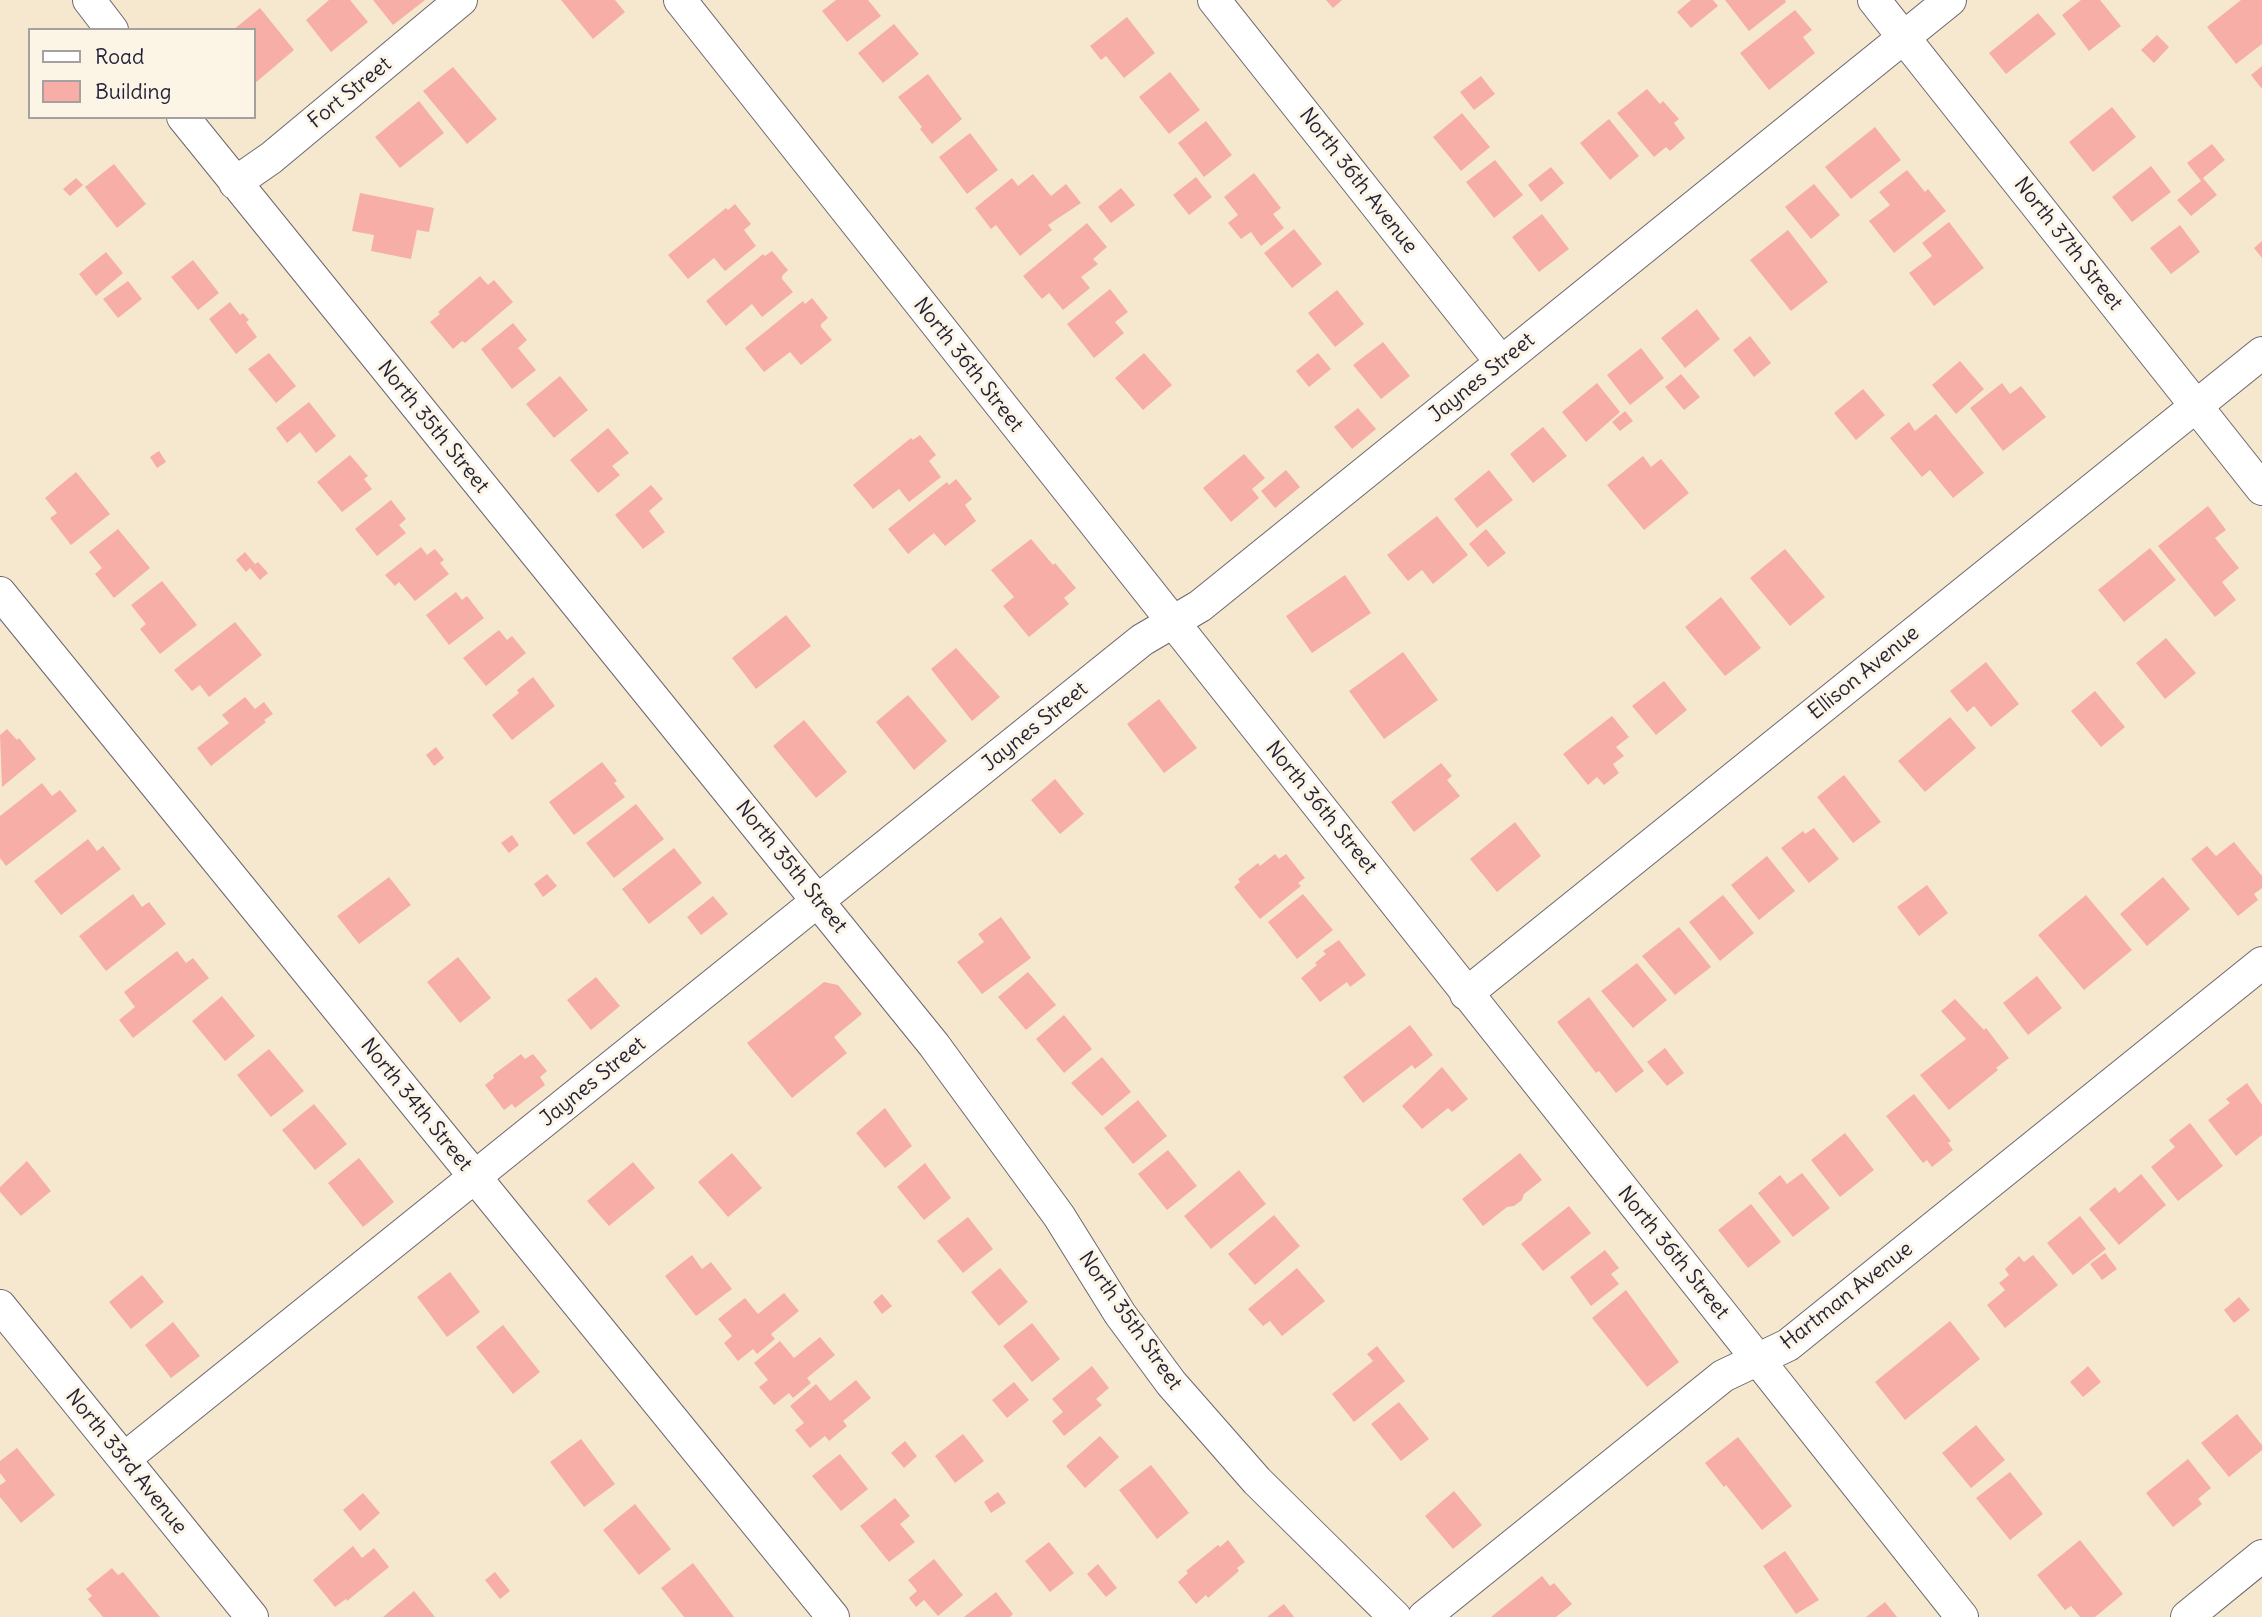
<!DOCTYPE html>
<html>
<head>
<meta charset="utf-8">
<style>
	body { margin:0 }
	#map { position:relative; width:2262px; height:1617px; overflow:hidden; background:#f6e8ce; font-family:Delius,sans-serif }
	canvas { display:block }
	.legend { position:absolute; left:28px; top:28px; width:228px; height:91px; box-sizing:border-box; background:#fcf5e5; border:2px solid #a5a1a1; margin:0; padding:9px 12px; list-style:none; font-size:21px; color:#22223b }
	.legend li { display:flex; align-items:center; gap:14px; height:35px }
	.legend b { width:35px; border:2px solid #a5a1a1 }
</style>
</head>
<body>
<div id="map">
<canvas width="2262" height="1617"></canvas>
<ul class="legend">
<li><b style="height:9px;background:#fff"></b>Road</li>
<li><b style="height:19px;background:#f7aea7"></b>Building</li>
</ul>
</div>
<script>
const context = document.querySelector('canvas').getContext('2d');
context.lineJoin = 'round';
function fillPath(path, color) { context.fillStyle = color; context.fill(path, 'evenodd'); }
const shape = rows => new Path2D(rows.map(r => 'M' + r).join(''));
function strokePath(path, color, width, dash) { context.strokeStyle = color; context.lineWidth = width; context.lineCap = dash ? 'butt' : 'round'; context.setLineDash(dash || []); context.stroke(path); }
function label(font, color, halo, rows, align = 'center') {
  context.font = font + ' Delius,sans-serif'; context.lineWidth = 6; context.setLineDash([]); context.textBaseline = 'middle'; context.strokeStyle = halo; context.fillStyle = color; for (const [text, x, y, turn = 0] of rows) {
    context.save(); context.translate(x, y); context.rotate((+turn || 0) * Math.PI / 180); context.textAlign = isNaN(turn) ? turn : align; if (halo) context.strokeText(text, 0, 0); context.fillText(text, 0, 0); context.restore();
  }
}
const building = shape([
	[329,0,350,0,368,22,331,52,306,20],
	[373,0,425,0,393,25],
	[561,0,615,0,625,12,593,39],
	[836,0,868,0,881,16,847,42,822,11],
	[1326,0,1342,0,1333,8],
	[1691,0,1713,0,1718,6,1691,28,1677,12],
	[1725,0,1785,0,1786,2,1749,31],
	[2081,0,2100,0,2121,26,2089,51,2062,15],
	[2241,0,2262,0,2262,44,2236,64,2207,27],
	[260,8,294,50,254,84,254,30,233,30],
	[1795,10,1812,30,1803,37,1815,53,1769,90,1740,53],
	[2038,13,2056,34,2006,74,1989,53],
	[1127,17,1155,53,1124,78,1106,56,1101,60,1090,46],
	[894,24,919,54,883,83,858,53],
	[2157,35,2169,47,2154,63,2141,50],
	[2262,66,2262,89,2251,75],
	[453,67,497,119,467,144,423,91],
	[1170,72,1200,110,1169,134,1139,97],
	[928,74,962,119,932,144,920,129,922,127,898,97],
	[1481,76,1495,94,1474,110,1460,92],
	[1647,89,1660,104,1663,101,1679,119,1674,123,1685,138,1670,151,1666,147,1654,157,1617,113],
	[419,101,444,133,400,168,375,137],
	[2112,107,2136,137,2093,172,2069,142],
	[1462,113,1490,147,1461,171,1433,137],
	[1609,119,1639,156,1610,180,1580,143],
	[1206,121,1232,155,1204,177,1178,143],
	[1875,127,1901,160,1851,199,1825,167],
	[970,133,998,170,967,194,939,157],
	[2212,144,2225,160,2203,178,2217,195,2191,216,2177,200,2201,181,2187,163],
	[1495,160,1523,195,1494,218,1466,182],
	[114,164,146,204,117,228,85,187],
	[2151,166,2171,192,2132,222,2112,197],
	[1551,167,1564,183,1541,202,1528,185],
	[1907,170,1925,192,1928,189,1946,211,1894,253,1869,221,1890,205,1879,192],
	[1254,173,1281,208,1273,214,1284,228,1261,246,1251,232,1241,239,1228,223,1238,215,1224,197],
	[1033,174,1051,196,1066,184,1081,203,1048,225,1052,230,1020,256,996,225,991,229,975,208,1012,178,1018,186],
	[1196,177,1212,197,1189,215,1173,195],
	[76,178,83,185,70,196,63,189],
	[1814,184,1840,215,1811,239,1785,207],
	[1121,188,1135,205,1111,223,1098,207],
	[360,193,434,208,429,232,417,230,411,259,371,251,374,235,352,231],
	[735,204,751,224,744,230,756,246,725,271,714,258,688,279,668,255,726,208,728,210],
	[1542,214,1569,249,1539,272,1512,237],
	[1949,222,1984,268,1934,306,1909,273,1932,256,1922,243],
	[1087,223,1107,247,1093,259,1098,264,1081,277,1090,288,1063,310,1049,293,1042,299,1023,276],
	[2180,225,2200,252,2171,274,2150,248],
	[1294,229,1322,264,1292,288,1264,253],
	[1788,230,1828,282,1791,311,1750,260],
	[2262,241,2262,258,2254,248],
	[772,251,788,270,782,276,782,279,793,292,762,317,752,304,726,326,706,301,763,254,765,256],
	[106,252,123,273,96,296,79,274],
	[193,260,219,293,198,310,171,277],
	[480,276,488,285,494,280,513,302,465,343,462,341,453,349,430,322,440,314,438,312],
	[128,281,142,299,118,318,103,299],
	[1110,289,1128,312,1115,322,1124,333,1094,358,1067,324],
	[1337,290,1364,324,1335,347,1308,313],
	[812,298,828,318,821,324,821,327,832,340,801,365,790,352,764,372,745,348,803,301,805,304],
	[230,302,240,315,243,313,249,320,246,322,257,337,236,354,209,319],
	[1697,309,1720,339,1685,368,1661,338],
	[513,323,527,340,518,348,536,370,512,389,481,349],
	[1750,336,1771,363,1754,377,1733,350],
	[1383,342,1410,376,1381,399,1353,365],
	[1641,348,1664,378,1630,405,1607,375],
	[269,353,296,386,276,403,248,369],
	[1144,353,1172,385,1143,410,1115,378],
	[1318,353,1331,369,1309,387,1296,371],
	[1960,361,1984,389,1956,414,1932,385],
	[1681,374,1700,397,1684,410,1665,387],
	[560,376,588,410,554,438,526,404],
	[1597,383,1620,412,1586,442,1562,412],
	[2002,383,2010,394,2021,386,2046,417,2003,451,1970,408],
	[1863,389,1885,415,1856,440,1834,413],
	[309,402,336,436,316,453,300,432,287,443,276,428],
	[1358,408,1376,429,1352,449,1334,427],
	[1625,411,1633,421,1620,431,1612,422],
	[1936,414,1984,473,1953,498,1930,470,1922,477,1890,438,1909,422,1915,431],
	[1543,427,1567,456,1533,483,1510,454],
	[608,428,629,453,612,466,620,475,598,493,570,460],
	[920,435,936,455,929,461,941,477,909,502,899,489,873,509,853,485,911,438,913,440],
	[159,451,166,462,157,468,150,457],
	[1244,454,1265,478,1252,489,1259,498,1231,522,1203,488],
	[350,455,368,476,364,479,372,489,342,512,317,482],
	[1643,456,1651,467,1661,459,1689,493,1644,530,1607,485],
	[1286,470,1300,487,1275,508,1261,491],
	[1489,470,1513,500,1477,528,1454,499],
	[76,472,110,514,71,545,50,518,57,513,45,498],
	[956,479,972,499,965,505,976,521,945,546,934,533,908,554,888,529,947,482,949,485],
	[651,485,663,499,649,511,665,532,643,549,615,515],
	[391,500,406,519,399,525,406,533,377,556,355,529],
	[2208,506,2226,530,2215,538,2239,568,2222,582,2236,600,2215,617,2158,546],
	[1437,516,1468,555,1433,584,1422,570,1408,581,1387,555],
	[118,529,150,568,114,598,95,574,102,568,89,552],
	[1486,529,1506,553,1488,567,1469,544],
	[1031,539,1053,565,1055,563,1076,588,1064,598,1069,604,1029,637,1003,606,1014,597,991,570],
	[421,547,427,555,435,549,444,560,440,563,449,574,415,601,399,582,395,586,385,575],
	[2150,548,2176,580,2124,622,2098,590],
	[1785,549,1825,597,1790,626,1750,578],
	[245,552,255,564,258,562,268,573,260,580,250,568,246,572,236,560],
	[1345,575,1371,613,1312,653,1286,616],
	[162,581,197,625,160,654,140,629,146,624,131,605],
	[456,592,462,600,467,596,484,618,449,645,426,615],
	[1721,597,1761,648,1725,676,1685,627],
	[786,615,811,646,756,689,732,658],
	[235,622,262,655,209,697,200,685,192,691,174,670],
	[499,630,507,640,512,636,526,653,486,686,463,658],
	[2166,638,2196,673,2165,699,2136,663],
	[956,648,1000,697,972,721,931,669],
	[1403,652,1438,700,1384,739,1349,691],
	[1986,662,2019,704,1991,727,1974,706,1967,712,1950,691],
	[533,677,555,706,512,740,492,715,519,693,517,690],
	[1664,681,1687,710,1656,735,1632,706],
	[2095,691,2125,727,2101,747,2071,711],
	[908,695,947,741,914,770,876,722],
	[245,697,255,709,264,702,273,714,264,720,266,722,211,766,197,748,229,723,222,715],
	[1159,699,1197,748,1164,773,1127,724],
	[1612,716,1629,737,1616,747,1624,756,1613,764,1619,773,1604,785,1597,777,1588,785,1563,754],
	[1950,717,1976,748,1925,792,1898,761],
	[804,720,847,772,816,798,773,746],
	[7,729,17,740,19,738,36,759,2,787,0,735],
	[436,747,444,758,434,766,426,755],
	[602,762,617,781,614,783,625,797,574,835,549,802],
	[1441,763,1452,776,1447,780,1460,796,1414,832,1391,802],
	[1844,775,1881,822,1853,843,1817,797],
	[1055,779,1084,814,1060,834,1031,800],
	[42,783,52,796,60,790,77,811,6,866,0,858,0,816],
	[636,804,664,839,614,878,586,843],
	[1515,822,1541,856,1497,892,1470,859],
	[1814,828,1839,859,1809,883,1781,848,1803,831,1805,834],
	[512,835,519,845,509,853,501,843],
	[88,839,97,851,103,846,121,869,61,915,34,881],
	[2234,842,2262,876,2262,888,2254,894,2258,900,2238,916,2191,859,2207,846,2216,856],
	[674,848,702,883,649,924,622,889],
	[1275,854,1279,859,1286,854,1305,878,1298,883,1301,886,1260,919,1234,887,1240,882,1238,879,1258,863,1260,866],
	[1767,856,1795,891,1759,920,1731,885],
	[547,874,557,886,543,897,534,884],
	[389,877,411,905,359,944,337,916],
	[2163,877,2190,909,2147,946,2120,914],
	[1927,885,1948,913,1919,936,1897,907],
	[133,894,142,907,149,902,166,924,106,971,79,936],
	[1303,894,1333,930,1297,959,1268,922],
	[1723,895,1754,933,1720,961,1689,922],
	[2086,895,2132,950,2084,990,2038,935],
	[713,896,728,914,701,935,687,917],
	[1001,917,1031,958,982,994,957,962,984,942,978,934],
	[1679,927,1711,967,1675,995,1642,956],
	[1339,940,1366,975,1350,987,1347,982,1320,1002,1301,978,1317,965,1315,963,1326,954,1323,951],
	[177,951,186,963,193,958,209,978,133,1038,119,1020,135,1007,124,992],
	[458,957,491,998,460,1023,427,982],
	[1637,963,1667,1000,1633,1028,1601,991],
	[1028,972,1056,1005,1026,1030,998,997],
	[2037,976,2062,1008,2028,1035,2003,1003],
	[596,977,620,1006,591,1030,567,1000],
	[824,982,838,985,862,1014,834,1037,847,1053,792,1098,747,1043],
	[222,996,255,1036,225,1061,192,1021],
	[1589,997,1644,1071,1616,1093,1599,1071,1596,1073,1557,1022],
	[1955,999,1984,1030,1986,1028,2009,1058,1996,1068,1998,1070,1949,1110,1920,1075,1966,1039,1941,1011],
	[1064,1015,1092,1049,1064,1073,1036,1039],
	[1410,1025,1433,1055,1415,1069,1412,1065,1363,1103,1343,1077],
	[1665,1048,1684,1073,1667,1086,1647,1062],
	[269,1049,304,1091,271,1117,237,1075],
	[521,1054,525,1059,533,1054,547,1071,540,1077,545,1085,515,1108,512,1104,504,1110,485,1085,494,1078,493,1075],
	[1102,1057,1131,1092,1102,1116,1071,1083],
	[1442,1067,1468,1099,1452,1112,1448,1108,1422,1129,1402,1106],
	[2247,1083,2262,1105,2262,1135,2236,1156,2208,1120,2230,1103,2226,1099],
	[1914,1094,1951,1141,1948,1143,1953,1150,1932,1167,1927,1160,1923,1163,1886,1116],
	[1138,1100,1167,1136,1133,1164,1104,1128],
	[314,1104,347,1144,315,1170,282,1130],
	[885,1108,912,1146,885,1168,856,1133],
	[2190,1123,2223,1166,2178,1201,2151,1167,2175,1147,2169,1140],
	[1845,1133,1874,1170,1840,1197,1811,1160],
	[1168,1150,1197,1186,1167,1210,1138,1174],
	[732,1153,762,1188,728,1217,698,1182],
	[1520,1153,1542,1180,1524,1194,1522,1200,1514,1206,1507,1207,1483,1226,1462,1199],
	[359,1158,394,1202,363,1227,328,1183],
	[27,1161,51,1191,21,1216,0,1192,0,1187],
	[633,1162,655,1188,609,1226,587,1201],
	[925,1163,951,1198,924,1220,897,1187],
	[1239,1170,1266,1204,1211,1249,1184,1216],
	[1802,1173,1830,1208,1793,1237,1758,1193,1780,1175,1787,1184],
	[2141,1174,2166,1205,2119,1245,2089,1209,2115,1187,2119,1193],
	[1751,1204,1781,1242,1748,1268,1718,1230],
	[1569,1206,1591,1233,1543,1271,1521,1244],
	[1274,1215,1300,1246,1255,1285,1228,1254],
	[2080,1216,2106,1249,2073,1275,2047,1243],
	[968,1217,993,1249,963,1273,937,1241],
	[1605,1250,1619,1268,1611,1274,1619,1284,1591,1306,1570,1277],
	[2105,1253,2117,1269,2102,1280,2090,1264],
	[692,1255,702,1269,711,1262,732,1289,696,1316,665,1276],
	[2033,1255,2058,1285,2005,1328,1987,1305,2005,1290,1999,1283,2009,1275,2005,1269,2019,1256,2024,1262],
	[1000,1268,1028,1302,999,1326,971,1292],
	[1297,1268,1325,1301,1282,1336,1270,1321,1263,1326,1248,1309],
	[450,1272,480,1312,447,1337,417,1297],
	[142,1275,164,1302,131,1329,109,1302],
	[1626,1290,1679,1362,1647,1387,1592,1318],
	[784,1293,799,1311,771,1334,775,1339,757,1354,753,1349,738,1361,724,1343,732,1336,718,1319,745,1298,758,1314],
	[882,1294,892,1306,882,1314,873,1302],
	[2239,1297,2250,1310,2234,1323,2224,1310],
	[1950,1321,1980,1359,1905,1420,1875,1382],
	[173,1322,200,1356,171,1378,145,1345],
	[1032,1323,1060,1359,1032,1382,1003,1346],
	[503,1325,540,1372,513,1394,476,1347],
	[820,1337,835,1355,807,1378,811,1383,793,1398,789,1393,774,1405,759,1387,768,1380,754,1363,780,1341,794,1358],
	[1377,1346,1405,1381,1354,1422,1332,1394,1373,1361,1367,1354],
	[1092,1366,1109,1388,1096,1399,1102,1405,1064,1436,1052,1421,1063,1412,1052,1399],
	[2088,1366,2101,1382,2083,1397,2070,1382],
	[856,1380,871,1398,843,1421,847,1426,829,1441,825,1436,810,1448,795,1430,804,1423,790,1406,816,1384,830,1401],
	[1014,1382,1029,1400,1007,1418,992,1400],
	[1399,1402,1429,1439,1401,1461,1371,1424],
	[2237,1414,2262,1445,2262,1450,2229,1477,2201,1443],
	[1976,1425,2005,1460,1971,1488,1942,1453],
	[963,1434,984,1461,955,1483,935,1456],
	[1100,1436,1119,1457,1085,1488,1066,1466],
	[1738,1437,1792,1506,1762,1530,1726,1485,1724,1487,1705,1463],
	[581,1439,615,1484,584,1507,550,1462],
	[905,1441,917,1456,904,1468,891,1453],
	[17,1448,55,1495,21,1523,0,1497,0,1485,6,1481,0,1473,0,1461],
	[840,1454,868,1489,841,1511,812,1476],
	[2188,1459,2211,1488,2198,1499,2202,1504,2173,1527,2146,1493],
	[1151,1465,1189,1513,1157,1539,1119,1490],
	[2010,1472,2043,1514,2010,1540,1976,1498],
	[1454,1491,1482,1525,1453,1549,1425,1516],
	[998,1492,1006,1503,991,1513,984,1502],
	[363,1493,380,1513,360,1531,343,1510],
	[895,1498,910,1516,900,1524,915,1542,889,1562,860,1526],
	[635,1504,671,1549,639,1575,603,1530],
	[1228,1540,1245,1562,1237,1568,1239,1571,1208,1598,1206,1595,1196,1604,1178,1582,1188,1573,1186,1571,1218,1545,1220,1547],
	[2080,1540,2123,1594,2095,1617,2080,1617,2071,1606,2065,1610,2037,1575],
	[1049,1542,1074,1573,1050,1592,1025,1561],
	[353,1546,362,1558,374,1548,389,1567,347,1601,346,1599,335,1607,313,1580],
	[1785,1551,1819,1600,1796,1614,1763,1566],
	[934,1559,963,1595,938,1616,924,1600,916,1607,909,1598,917,1591,908,1580],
	[693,1563,734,1617,684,1617,661,1588],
	[1098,1564,1117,1588,1106,1597,1087,1574],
	[112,1568,118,1575,123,1572,160,1617,103,1617,88,1599,92,1596,86,1589],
	[495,1572,510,1591,500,1599,485,1580],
	[1542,1576,1550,1586,1554,1583,1572,1604,1556,1617,1491,1617],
	[414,1591,435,1617,383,1617],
	[996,1592,1013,1614,1010,1617,964,1617],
	[1885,1602,1897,1617,1866,1617],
	[1284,1604,1294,1617,1267,1617]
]);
const street = shape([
	[89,0,112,30],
	[680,0,1962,1617],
	[1214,0,1501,362],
	[1874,0,2262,489],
	[183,117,934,1045,1059,1216,1120,1314,1171,1383,1257,1481,1395,1617],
	[235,183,271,158,461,0],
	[0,593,833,1617],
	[1466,994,2262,353],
	[0,1306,252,1617],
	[124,1459,1142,640,1200,606,1950,0],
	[1424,1617,1723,1376,1788,1345,2262,963],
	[2187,1617,2262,1556]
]);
const streetNames = [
	["Fort Street",350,93,-39],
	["North 36th Avenue",1358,181,52],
	["North 37th Street",2068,244,52],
	["North 36th Street",968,365,52],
	["Jaynes Street",1482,378,-39],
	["North 35th Street",433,427,51],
	["Ellison Avenue",1864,673,-39],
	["Jaynes Street",1035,727,-39],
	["North 36th Street",1321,808,51],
	["North 35th Street",791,867,51],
	["Jaynes Street",593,1082,-39],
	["North 34th Street",416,1105,51],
	["North 36th Street",1673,1253,51],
	["Hartman Avenue",1847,1296,-38],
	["North 35th Street",1130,1321,55],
	["North 33rd Avenue",126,1462,51]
];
fillPath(building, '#f7aea7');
strokePath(street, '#6c676e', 34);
strokePath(street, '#fff', 32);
label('21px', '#22223b', '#fcf5e5', streetNames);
</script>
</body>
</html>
